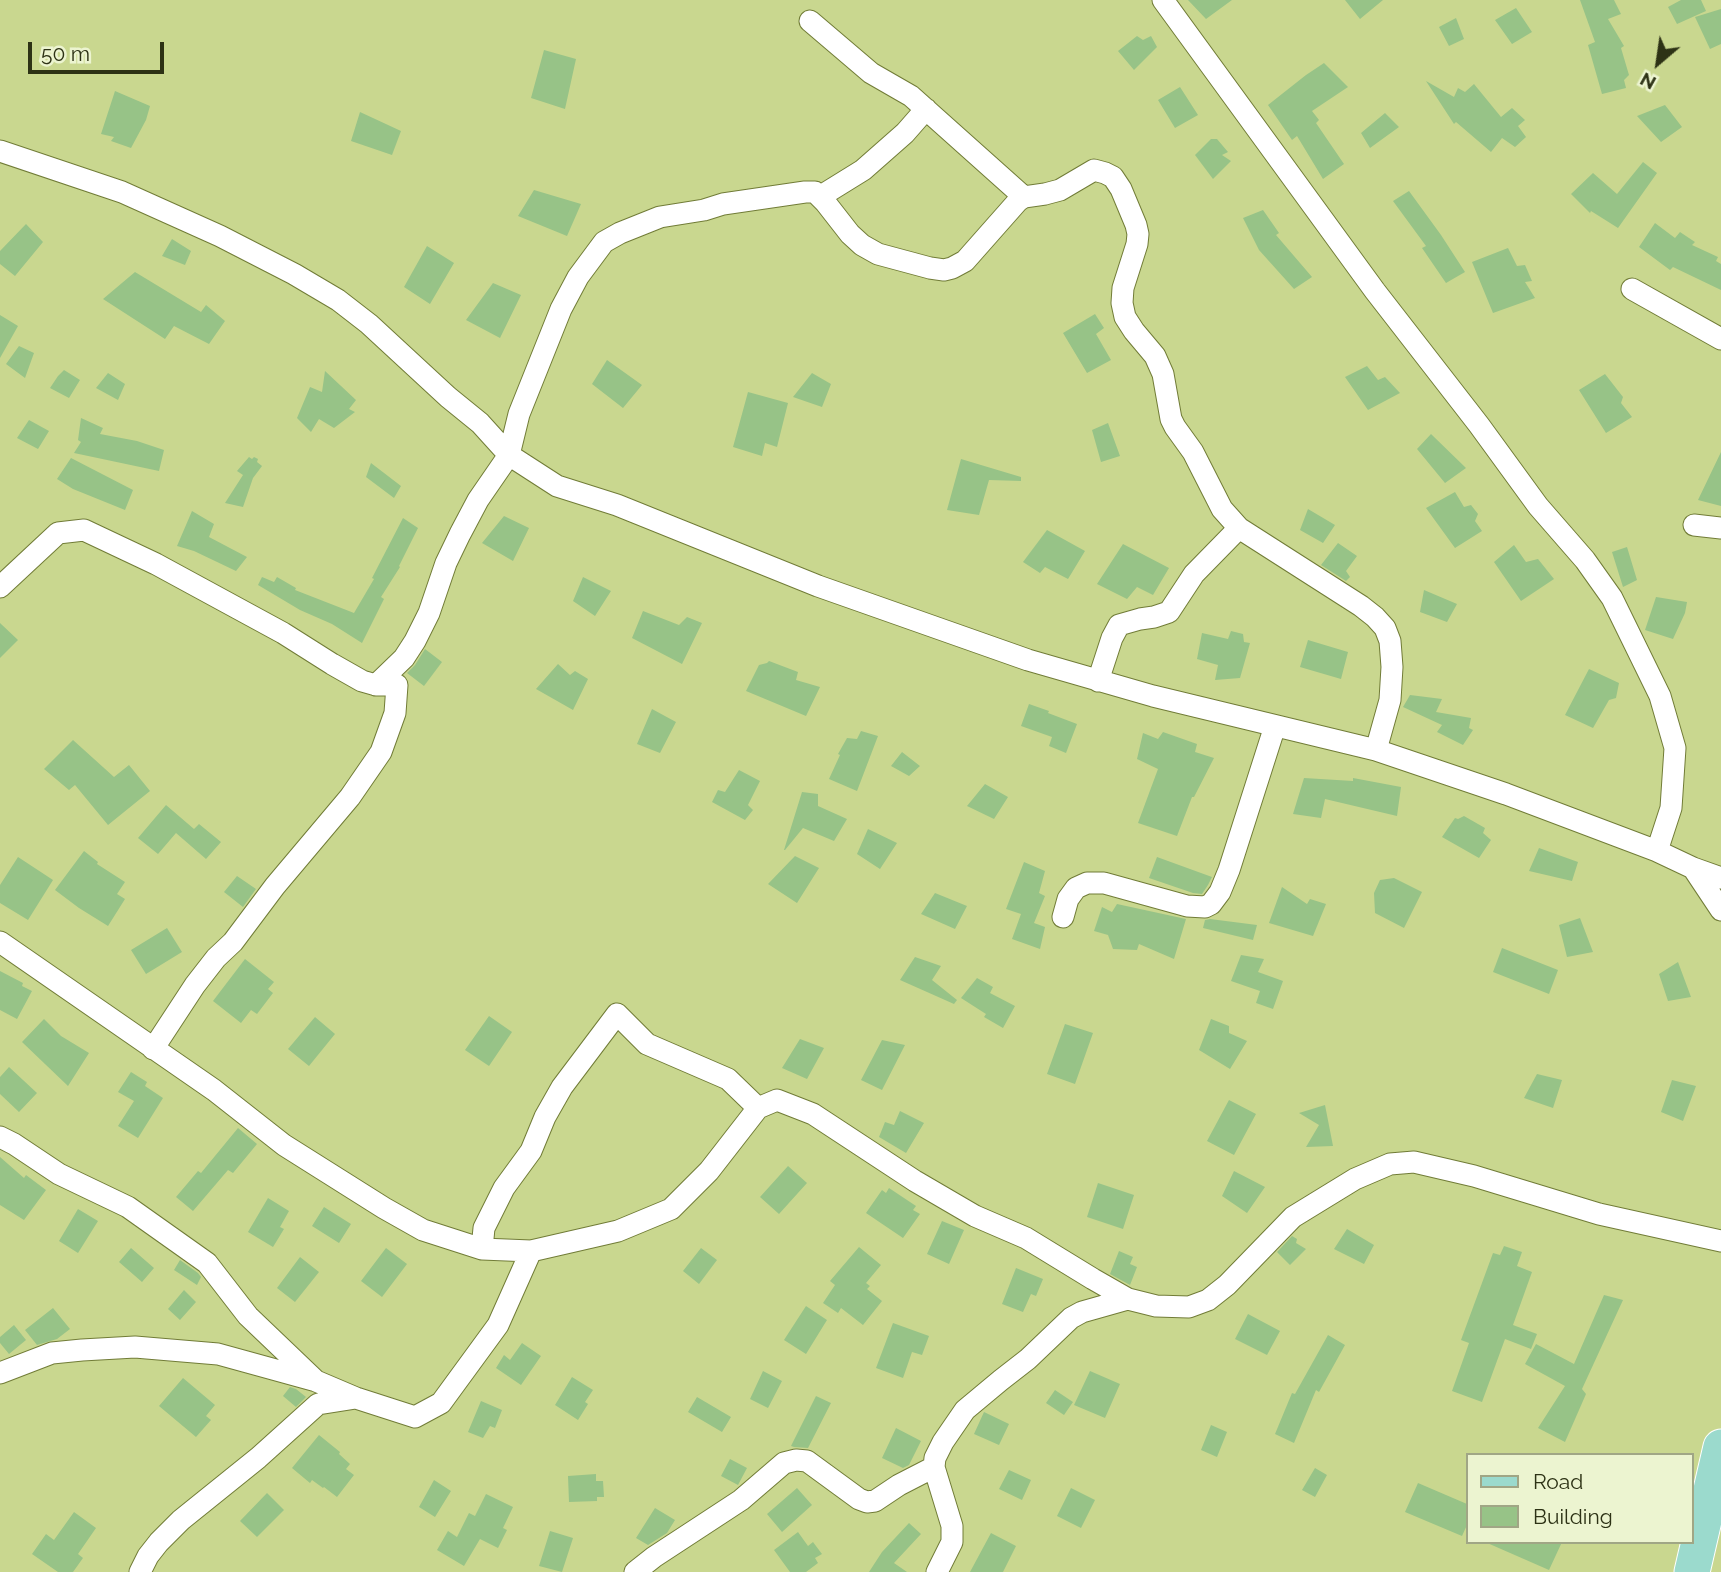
<!DOCTYPE html>
<html>
<head>
<meta charset="utf-8">
<style>
	body { margin:0 }
	#map { position:relative; width:1721px; height:1572px; overflow:hidden; background:#c9d78f; font-family:Raleway,sans-serif }
	canvas { display:block }
	.legend { position:absolute; left:1466px; top:1453px; width:228px; height:91px; box-sizing:border-box; background:#ecf4d0; border:2px solid #a0a685; margin:0; padding:9px 12px; list-style:none; font-size:21px; color:#2d3215 }
	.legend li { display:flex; align-items:center; gap:14px; height:35px }
	.legend b { width:35px; border:2px solid #a0a685 }
	.north { position:absolute; left:1623px; top:28px; width:70px; height:70px; -webkit-text-stroke:5px #ecf4d0; paint-order:stroke; rotate:209deg; font-size:19px; font-weight:700; line-height:28px; text-align:center; color:#2d3215 }
	.north::after { content:''; display:block; margin:auto; width:24px; height:32px; background:#2d3215; clip-path:polygon(50% 0,100% 100%,50% 72%,0 100%) }
	.scale { position:absolute; left:28px; top:42px; width:136px; height:32px; box-sizing:border-box; border:4px solid #2d3215; border-top:0; padding-left:9px; font-size:21px; line-height:24px; white-space:nowrap; color:#2d3215; -webkit-text-stroke:5px #ecf4d0; paint-order:stroke }
</style>
</head>
<body>
<div id="map">
<canvas width="1721" height="1572"></canvas>
<ul class="legend">
<li><b style="height:9px;background:#9bdacd"></b>Road</li>
<li><b style="height:19px;background:#97c387"></b>Building</li>
</ul>
<div class="north">N</div>
<div class="scale">50 m</div>
</div>
<script>
const context = document.querySelector('canvas').getContext('2d');
context.lineJoin = 'round';
function fillPath(path, color) { context.fillStyle = color; context.fill(path, 'evenodd'); }
const shape = rows => new Path2D(rows.map(r => 'M' + r).join(''));
function strokePath(path, color, width, dash) { context.strokeStyle = color; context.lineWidth = width; context.lineCap = dash ? 'butt' : 'round'; context.setLineDash(dash || []); context.stroke(path); }
const building = shape([
	[1188,0,1232,0,1206,19],
	[1345,0,1383,0,1360,19],
	[1580,0,1614,0,1621,14,1608,19,1624,46,1621,48,1629,75,1624,80,1626,88,1602,94,1588,45,1595,42],
	[1681,0,1701,0,1706,11,1677,24,1668,7],
	[1516,8,1532,32,1512,44,1495,20],
	[1721,9,1721,44,1710,49,1695,17],
	[1456,18,1464,39,1449,46,1439,27],
	[1137,36,1143,40,1151,36,1157,47,1134,70,1118,51],
	[544,50,576,59,565,109,531,98],
	[1324,63,1348,87,1312,111,1319,120,1316,123,1344,164,1323,179,1297,136,1292,140,1268,105,1306,75],
	[1426,81,1454,97,1458,88,1465,92,1474,84,1501,117,1512,108,1525,120,1518,126,1526,137,1515,147,1502,138,1491,152,1456,122,1454,124],
	[1180,87,1198,115,1175,128,1158,100],
	[115,91,150,106,146,120,131,148,111,141,114,137,101,134],
	[1665,105,1682,127,1661,142,1637,116],
	[360,112,401,131,392,155,351,141],
	[1385,113,1399,127,1370,148,1361,133],
	[1211,139,1217,139,1228,152,1222,155,1231,161,1213,179,1195,155],
	[1643,162,1657,173,1618,228,1591,211,1590,213,1571,194,1593,173,1617,194],
	[534,190,581,204,567,236,518,216],
	[1409,191,1441,235,1465,272,1446,283,1422,248,1426,246,1393,201],
	[1263,210,1279,233,1276,235,1312,277,1294,289,1259,250,1243,218],
	[1655,223,1675,238,1680,232,1695,242,1692,245,1718,257,1716,261,1721,264,1721,290,1673,267,1670,270,1639,247],
	[26,224,43,242,15,276,0,264,0,251],
	[172,239,191,251,185,265,162,256],
	[427,246,454,263,430,304,404,287],
	[1508,248,1517,266,1525,265,1532,281,1525,282,1535,298,1493,313,1472,262],
	[135,272,201,312,206,305,225,321,209,344,174,326,165,339,103,299],
	[493,283,521,295,500,338,466,320],
	[1095,314,1104,328,1096,334,1111,360,1087,373,1063,333],
	[0,315,18,326,0,358],
	[19,346,34,353,25,378,6,364],
	[607,360,642,385,623,408,592,384],
	[1367,366,1378,380,1385,377,1400,393,1368,410,1345,377],
	[64,370,80,380,69,398,50,388,58,376],
	[325,371,356,400,349,409,355,412,334,428,319,419,311,432,297,418,310,387,322,392],
	[108,373,125,384,118,400,96,388],
	[812,373,831,384,822,407,793,397],
	[1605,374,1623,397,1621,403,1632,417,1606,433,1579,390],
	[748,392,788,403,777,447,765,443,762,456,733,447],
	[81,418,103,428,100,434,137,441,164,450,159,471,74,453,81,442,78,440],
	[29,420,49,431,38,449,17,438],
	[1108,423,1120,456,1101,462,1092,430],
	[1431,434,1466,468,1445,483,1417,449],
	[1721,452,1721,506,1698,500],
	[249,457,252,459,254,457,258,459,257,462,262,466,253,478,243,507,225,503,243,475,237,471],
	[71,458,133,490,125,510,73,489,57,479],
	[961,459,1021,477,1021,481,989,480,979,515,947,510],
	[371,463,401,486,394,498,366,477],
	[1455,492,1464,507,1471,505,1478,514,1475,521,1482,531,1455,548,1426,508],
	[1308,509,1335,525,1323,543,1300,530],
	[192,511,214,524,209,537,247,557,236,571,194,551,177,546],
	[504,516,529,528,513,561,482,543],
	[403,518,418,528,399,566,400,567,381,597,384,599,362,643,332,624,300,610,258,585,262,577,274,582,277,577,296,588,295,590,354,613,374,579,372,578],
	[1047,530,1085,551,1068,579,1045,567,1040,573,1023,562],
	[1338,543,1357,556,1346,571,1350,577,1346,581,1321,565],
	[1123,544,1169,568,1153,595,1137,587,1127,599,1097,584],
	[1514,545,1526,562,1538,559,1554,579,1521,601,1494,562],
	[1627,547,1637,580,1623,587,1612,552],
	[583,577,611,591,595,616,573,601],
	[1424,590,1457,604,1447,622,1420,612],
	[1656,597,1687,602,1685,613,1673,639,1645,630],
	[643,611,679,625,687,617,702,623,682,664,632,638],
	[0,623,18,640,0,658],
	[1231,631,1243,634,1244,642,1250,643,1240,678,1215,680,1218,665,1197,659,1202,633,1228,639],
	[1308,640,1348,652,1341,679,1300,667],
	[425,649,442,662,424,686,407,673,415,665],
	[769,661,798,672,796,680,820,687,806,716,746,691,759,665,767,663],
	[558,664,570,675,575,671,588,679,573,710,536,689],
	[1589,669,1619,683,1616,698,1609,700,1593,728,1565,715],
	[1410,695,1442,699,1436,712,1471,718,1469,728,1473,730,1463,745,1437,732,1442,725,1403,707],
	[1029,704,1049,711,1048,713,1077,724,1066,753,1049,746,1052,737,1021,726],
	[652,709,676,722,660,753,637,744],
	[861,731,878,736,857,791,829,779,840,755,838,754,847,738,857,739],
	[1163,732,1197,744,1195,752,1214,758,1194,797,1192,797,1177,836,1138,823,1158,769,1137,759,1143,733,1158,739],
	[73,740,114,777,129,765,150,791,108,825,75,785,69,790,44,769],
	[902,752,920,766,909,776,891,766],
	[739,770,760,781,748,805,753,810,745,820,712,802,718,790,725,792],
	[1304,778,1353,781,1353,778,1401,787,1397,816,1325,799,1321,818,1293,814],
	[985,784,1008,797,994,819,967,806],
	[802,792,818,794,818,806,847,819,834,841,803,828,785,850,784,850],
	[166,805,194,829,199,824,221,842,206,859,176,833,158,854,138,838],
	[1464,816,1485,828,1483,833,1491,840,1479,858,1442,837,1455,818,1458,819],
	[868,829,897,843,880,869,857,854],
	[1539,848,1578,862,1572,881,1529,871],
	[84,851,98,862,97,864,125,882,117,894,125,899,108,926,79,908,55,890],
	[795,856,819,868,797,903,768,884],
	[18,857,53,880,28,920,0,903,0,885],
	[1157,857,1212,877,1208,885,1202,894,1193,893,1149,878],
	[1024,862,1045,871,1039,893,1045,896,1034,923,1045,927,1040,949,1012,939,1021,914,1006,909],
	[237,876,256,889,243,907,224,892],
	[1394,878,1422,892,1404,928,1375,913,1374,893,1380,880],
	[1282,887,1307,904,1310,899,1326,904,1313,936,1269,923],
	[935,893,967,906,955,929,921,914],
	[1117,904,1186,919,1174,959,1139,944,1137,950,1113,949,1108,935,1094,931,1102,907,1112,912],
	[1580,918,1593,952,1567,957,1559,925],
	[1210,919,1257,925,1253,940,1203,928,1205,920],
	[167,928,182,952,146,974,131,950],
	[1502,948,1558,970,1549,994,1493,972],
	[1241,955,1264,959,1258,972,1283,981,1273,1009,1256,1003,1260,991,1231,981],
	[915,957,941,966,932,980,957,1000,954,1004,900,980],
	[245,959,274,982,268,989,273,993,257,1014,251,1010,241,1023,213,1001],
	[1678,962,1691,997,1668,1001,1659,974],
	[0,971,23,983,22,986,32,991,17,1019,0,1010],
	[977,978,993,987,990,993,1015,1006,1003,1028,984,1017,986,1014,961,998],
	[489,1016,512,1032,489,1066,465,1050],
	[315,1017,335,1034,309,1066,288,1049],
	[44,1019,61,1036,89,1053,68,1086,22,1042],
	[1211,1019,1229,1026,1229,1033,1247,1041,1230,1069,1199,1050],
	[1065,1024,1093,1033,1075,1084,1047,1074],
	[800,1039,824,1048,807,1079,782,1068],
	[882,1040,905,1045,882,1090,861,1080],
	[9,1067,37,1093,19,1112,0,1094,0,1077],
	[131,1072,147,1082,145,1086,163,1098,138,1138,118,1126,134,1101,118,1092],
	[1537,1074,1562,1080,1553,1108,1524,1098],
	[1672,1080,1696,1086,1683,1121,1661,1112],
	[1229,1100,1256,1114,1234,1155,1207,1141],
	[1325,1105,1333,1146,1306,1147,1319,1125,1299,1113],
	[900,1111,924,1123,906,1153,879,1137,885,1122,894,1125],
	[238,1128,257,1144,233,1173,228,1170,193,1211,176,1197,198,1171,201,1173],
	[0,1157,24,1178,26,1175,46,1190,24,1220,0,1205],
	[788,1166,807,1183,779,1214,760,1197],
	[1234,1171,1265,1187,1247,1213,1222,1196],
	[1098,1183,1134,1195,1123,1229,1087,1217],
	[889,1188,916,1206,913,1210,920,1214,903,1238,866,1213,882,1190,886,1193],
	[268,1198,289,1211,280,1227,284,1229,273,1247,248,1232],
	[324,1207,351,1224,339,1243,312,1226],
	[78,1209,98,1221,78,1253,59,1241],
	[942,1221,964,1230,949,1264,927,1254],
	[1347,1229,1374,1245,1364,1264,1334,1249],
	[1292,1236,1297,1239,1296,1243,1306,1249,1290,1265,1277,1252],
	[1504,1246,1522,1252,1517,1266,1532,1272,1513,1325,1537,1334,1531,1349,1505,1339,1482,1402,1452,1391,1469,1343,1461,1340,1493,1253,1500,1255],
	[859,1247,881,1265,866,1283,870,1286,867,1289,882,1301,863,1325,841,1308,838,1313,823,1303,835,1285,830,1281],
	[131,1248,154,1268,142,1282,119,1262],
	[386,1248,407,1264,382,1297,361,1281],
	[701,1248,717,1260,699,1284,683,1271],
	[1119,1251,1133,1257,1130,1264,1137,1267,1130,1285,1110,1274],
	[300,1257,319,1272,295,1302,277,1288],
	[180,1260,198,1273,201,1277,197,1285,174,1270],
	[1016,1268,1043,1279,1036,1296,1031,1294,1023,1312,1002,1304],
	[184,1290,196,1302,180,1320,168,1309],
	[1604,1295,1623,1300,1582,1389,1586,1394,1565,1442,1538,1428,1565,1386,1525,1364,1536,1344,1574,1364],
	[806,1306,827,1320,806,1354,784,1340],
	[53,1308,70,1329,57,1339,37,1345,25,1330],
	[1248,1314,1280,1331,1267,1355,1235,1339],
	[893,1323,929,1336,922,1355,912,1352,903,1378,876,1368],
	[14,1325,26,1340,9,1354,0,1343,0,1337],
	[1328,1335,1345,1345,1319,1392,1316,1390,1294,1443,1275,1434,1292,1393,1295,1394],
	[522,1343,541,1356,521,1385,496,1368,504,1355,510,1360],
	[763,1371,782,1381,768,1408,750,1399],
	[1090,1371,1120,1384,1105,1418,1074,1405],
	[572,1377,593,1390,585,1402,588,1404,578,1420,555,1405],
	[183,1378,215,1405,206,1416,211,1420,196,1437,159,1406],
	[290,1387,296,1389,306,1397,296,1407,283,1396],
	[1055,1390,1073,1402,1064,1415,1046,1403],
	[816,1396,831,1403,808,1448,794,1447,791,1446],
	[697,1397,731,1417,722,1432,688,1412],
	[481,1401,502,1410,495,1428,490,1426,483,1438,468,1432],
	[984,1412,1009,1424,999,1445,974,1434],
	[1211,1425,1227,1432,1217,1457,1201,1450],
	[896,1428,921,1441,909,1465,903,1468,882,1458],
	[319,1435,340,1452,339,1454,350,1464,346,1469,354,1475,337,1497,324,1487,323,1488,312,1480,310,1483,292,1468],
	[730,1459,747,1468,738,1485,721,1476],
	[1315,1468,1327,1475,1315,1497,1302,1490],
	[1009,1470,1031,1480,1022,1500,999,1489],
	[596,1474,596,1481,603,1481,604,1497,597,1497,597,1501,569,1502,568,1476],
	[434,1480,451,1491,435,1517,419,1507],
	[1418,1483,1467,1504,1467,1525,1462,1536,1405,1512],
	[797,1488,812,1505,782,1532,767,1514],
	[1071,1488,1095,1500,1081,1528,1057,1516],
	[267,1493,284,1510,257,1537,240,1521],
	[486,1494,513,1507,503,1528,507,1530,498,1548,480,1539,464,1566,437,1550,448,1531,457,1537,469,1513,475,1516],
	[655,1508,675,1520,667,1533,648,1545,636,1538],
	[74,1512,96,1528,78,1554,83,1558,73,1572,58,1572,32,1554,46,1534,54,1540],
	[909,1523,921,1534,894,1563,907,1572,869,1572,882,1552],
	[550,1531,573,1538,562,1572,539,1566],
	[798,1532,808,1546,813,1542,822,1554,815,1558,818,1563,806,1572,790,1572,774,1550],
	[991,1533,1016,1546,1003,1572,970,1572],
	[1485,1542,1562,1542,1549,1570]
]);
const minor = shape([
	[1163,0,1375,291,1479,425,1538,506,1585,560,1612,598,1660,696,1675,748,1671,808,1657,851],
	[810,21,871,73,911,96,1024,197],
	[0,151,122,192,220,236,294,274,338,300,369,324,448,397,480,423,509,455,557,486,617,505,818,586,1028,660,1153,696,1376,750,1506,794,1657,851,1693,868,1721,878],
	[821,196,863,170,905,133,926,109],
	[1632,289,1721,339],
	[1694,525,1721,528],
	[0,587,58,533,84,530,156,564,283,633,332,664,362,681,376,685],
	[1098,681,1112,638,1119,625,1140,619,1154,617,1169,612,1194,574,1239,528],
	[1693,868,1721,910],
	[1063,917,1068,899,1076,888,1087,883,1104,883,1187,906,1205,907,1211,904,1220,892,1229,870,1275,726],
	[0,942,214,1090,284,1145,384,1208,423,1230,482,1249,531,1251,618,1231,671,1209,709,1171,758,1108,777,1100,813,1114,915,1181,975,1216,1026,1238,1093,1279,1128,1299,1156,1306,1189,1307,1208,1300,1227,1285,1293,1217,1355,1179,1390,1164,1414,1162,1474,1176,1599,1214,1721,1241],
	[153,1049,195,985,216,958,233,942,275,886,350,797,381,752,395,713,397,685,376,685,404,658,415,641,429,613,446,563,460,534,478,500,509,455,519,414,561,309,578,277,604,242,620,233,660,217,704,210,723,204,805,192,815,192,825,202,850,234,862,245,878,254,930,268,944,270,952,268,965,261,1018,201,1024,197,1045,194,1060,190,1094,170,1105,173,1113,177,1121,189,1136,225,1138,234,1137,244,1123,288,1122,303,1125,317,1134,331,1155,356,1163,374,1171,419,1175,427,1193,452,1222,509,1239,528,1361,606,1375,617,1385,628,1390,641,1392,667,1390,700,1376,750],
	[0,1137,14,1144,59,1174,128,1207,207,1263,248,1316,315,1380],
	[482,1249,484,1228,504,1188,531,1151,545,1117,562,1087,617,1014,647,1044,728,1079,758,1108],
	[0,1373,52,1353,82,1350,135,1347,218,1354,316,1381,356,1398,415,1417,441,1403,498,1325,531,1251],
	[140,1572,148,1556,159,1542,181,1520,258,1458,318,1404,356,1398],
	[635,1572,654,1557,741,1500,784,1463,796,1460,807,1461,859,1499,867,1502,875,1501,899,1485,934,1467],
	[937,1572,952,1542,952,1526,934,1467,935,1458,943,1442,965,1410,1001,1380,1028,1359,1071,1318,1082,1312,1128,1299]
]);
const primary = shape([
	[1692,1572,1721,1447]
]);
fillPath(building, '#97c387');
strokePath(minor, '#717c37', 23);
strokePath(primary, '#fff', 37);
strokePath(minor, '#fff', 21);
strokePath(primary, '#9bdacd', 35);
</script>
</body>
</html>
